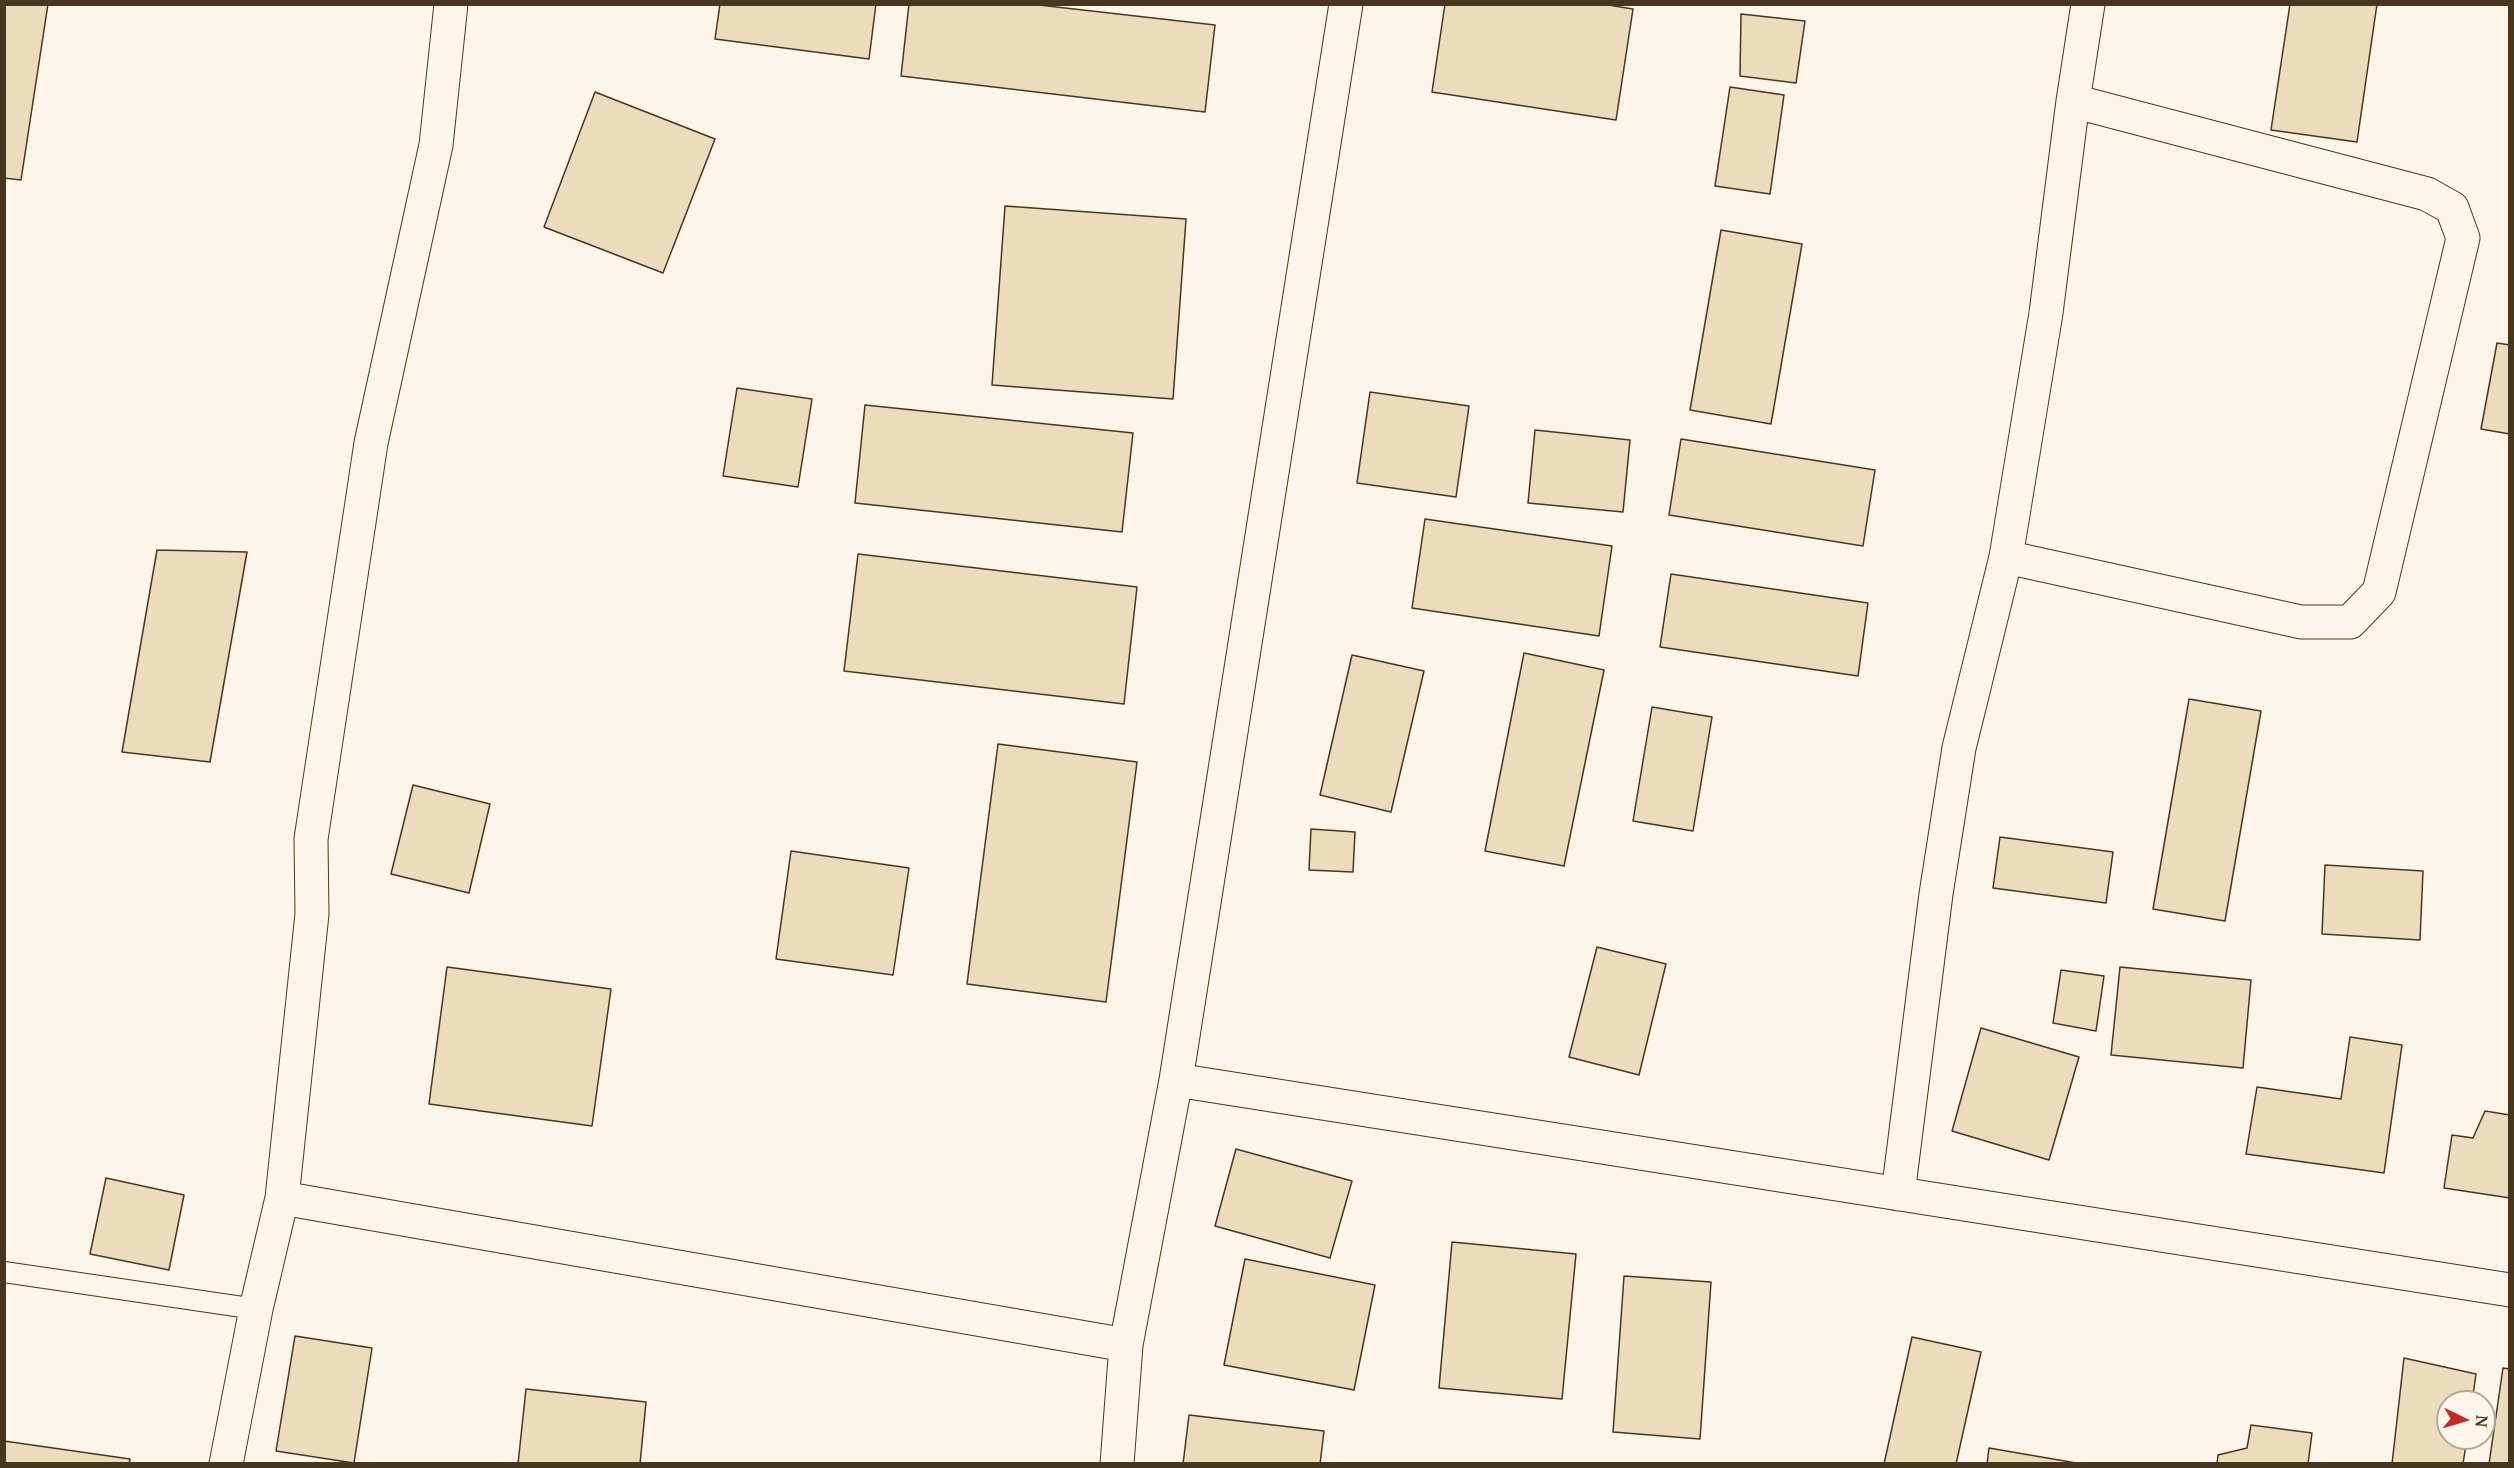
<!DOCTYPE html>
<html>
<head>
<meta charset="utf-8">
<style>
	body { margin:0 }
	#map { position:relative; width:2514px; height:1468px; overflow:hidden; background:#fbf6e9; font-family:"PT Serif",serif }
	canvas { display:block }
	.frame { position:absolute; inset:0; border:6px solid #4a3520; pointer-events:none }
	.north { position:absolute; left:2436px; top:1390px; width:60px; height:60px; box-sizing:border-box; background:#fbf6e9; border:2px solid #b4a999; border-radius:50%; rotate:95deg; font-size:16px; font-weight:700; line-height:24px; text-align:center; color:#4a3520 }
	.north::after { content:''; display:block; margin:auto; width:21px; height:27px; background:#c62828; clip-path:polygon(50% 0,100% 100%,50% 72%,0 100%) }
</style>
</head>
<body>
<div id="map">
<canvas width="2514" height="1468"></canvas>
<div class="frame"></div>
<div class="north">N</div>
</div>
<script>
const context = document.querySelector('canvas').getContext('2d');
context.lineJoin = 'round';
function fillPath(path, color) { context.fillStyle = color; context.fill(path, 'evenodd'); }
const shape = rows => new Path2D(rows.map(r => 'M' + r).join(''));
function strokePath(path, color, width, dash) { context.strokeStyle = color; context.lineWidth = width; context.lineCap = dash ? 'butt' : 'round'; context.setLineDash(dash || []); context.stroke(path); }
const building = shape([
	[4,4,48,4,21,180,4,178,4,4],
	[720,4,876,4,869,59,715,39,720,4],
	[909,4,1030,4,1215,25,1205,112,901,76,909,4],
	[1445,4,1602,4,1633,9,1616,120,1432,92,1445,4],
	[2290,4,2377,4,2357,142,2271,130,2290,4],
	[1741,14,1805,21,1796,83,1740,76,1741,14],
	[1730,87,1784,95,1770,194,1715,186,1730,87],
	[595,92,715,139,663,273,544,227,595,92],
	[1005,206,1186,219,1173,399,992,385,1005,206],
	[1721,230,1802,244,1771,424,1690,410,1721,230],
	[2497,343,2510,345,2510,434,2481,429,2497,343],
	[737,388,812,399,798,487,723,476,737,388],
	[1370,392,1469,406,1456,497,1357,483,1370,392],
	[865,405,1133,433,1122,532,855,503,865,405],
	[1535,430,1630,440,1623,512,1528,503,1535,430],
	[1681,439,1875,470,1863,546,1669,515,1681,439],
	[1425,519,1612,546,1599,636,1412,608,1425,519],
	[157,550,247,552,210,762,122,752,157,550],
	[858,554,1137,587,1124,704,844,671,858,554],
	[1671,574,1868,603,1858,676,1660,647,1671,574],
	[1524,653,1604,670,1564,866,1485,851,1524,653],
	[1352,655,1424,671,1391,812,1320,795,1352,655],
	[2189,699,2261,711,2225,921,2153,909,2189,699],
	[1652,707,1712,717,1693,831,1633,821,1652,707],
	[998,744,1137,762,1106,1002,967,984,998,744],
	[413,785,490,804,469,893,391,874,413,785],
	[1311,829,1355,832,1353,872,1309,870,1311,829],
	[2000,837,2113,852,2106,903,1993,888,2000,837],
	[791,851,909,868,893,975,776,959,791,851],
	[2325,865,2423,871,2420,940,2322,934,2325,865],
	[1597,947,1666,964,1639,1075,1569,1057,1597,947],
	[447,967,611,989,592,1126,429,1104,447,967],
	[2120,967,2251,980,2243,1068,2111,1055,2120,967],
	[2061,970,2104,976,2096,1031,2053,1023,2061,970],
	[1981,1028,2079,1057,2049,1160,1952,1131,1981,1028],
	[2350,1037,2402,1045,2384,1173,2246,1154,2257,1087,2341,1099,2350,1037],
	[2485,1111,2510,1115,2510,1198,2444,1188,2452,1135,2473,1138,2485,1111],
	[1236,1149,1352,1181,1330,1258,1215,1226,1236,1149],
	[106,1178,184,1195,169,1270,90,1254,106,1178],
	[1452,1242,1576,1254,1562,1399,1439,1388,1452,1242],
	[1245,1259,1375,1285,1354,1390,1224,1365,1245,1259],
	[1624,1276,1711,1282,1700,1439,1613,1432,1624,1276],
	[295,1336,372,1348,354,1463,276,1451,295,1336],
	[1912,1337,1981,1352,1956,1464,1884,1464,1912,1337],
	[2404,1358,2476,1374,2472,1402,2448,1402,2448,1438,2467,1438,2463,1464,2392,1464,2404,1358],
	[2503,1368,2510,1369,2510,1464,2489,1464,2503,1368],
	[526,1389,646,1402,640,1464,518,1464,526,1389],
	[1189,1415,1324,1431,1320,1464,1183,1464,1189,1415],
	[2251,1425,2312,1433,2308,1464,2217,1464,2218,1455,2247,1448,2251,1425],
	[4,1441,130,1459,129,1464,4,1464,4,1441],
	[1989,1448,2082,1464,1987,1464,1989,1448]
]);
const service = shape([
	[4,1272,256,1309]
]);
const minor = shape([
	[2006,557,2301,622,2350,622,2379,592,2463,238,2452,208,2427,194,2073,101],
	[1176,1080,2510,1290],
	[1898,1194,1936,894,1959,748,2006,557,2046,313,2073,101,2088,4],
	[282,1198,1126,1345],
	[226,1464,256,1309,282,1198,312,914,311,839,371,443,436,145,451,4],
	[1117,1464,1126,1345,1176,1080,1346,4]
]);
fillPath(building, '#ecdcbc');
strokePath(building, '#4a3520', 1.5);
strokePath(service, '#4a3520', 22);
strokePath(minor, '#4a3520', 35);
strokePath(service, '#fbf6e9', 20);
strokePath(minor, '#fbf6e9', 33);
</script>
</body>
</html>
